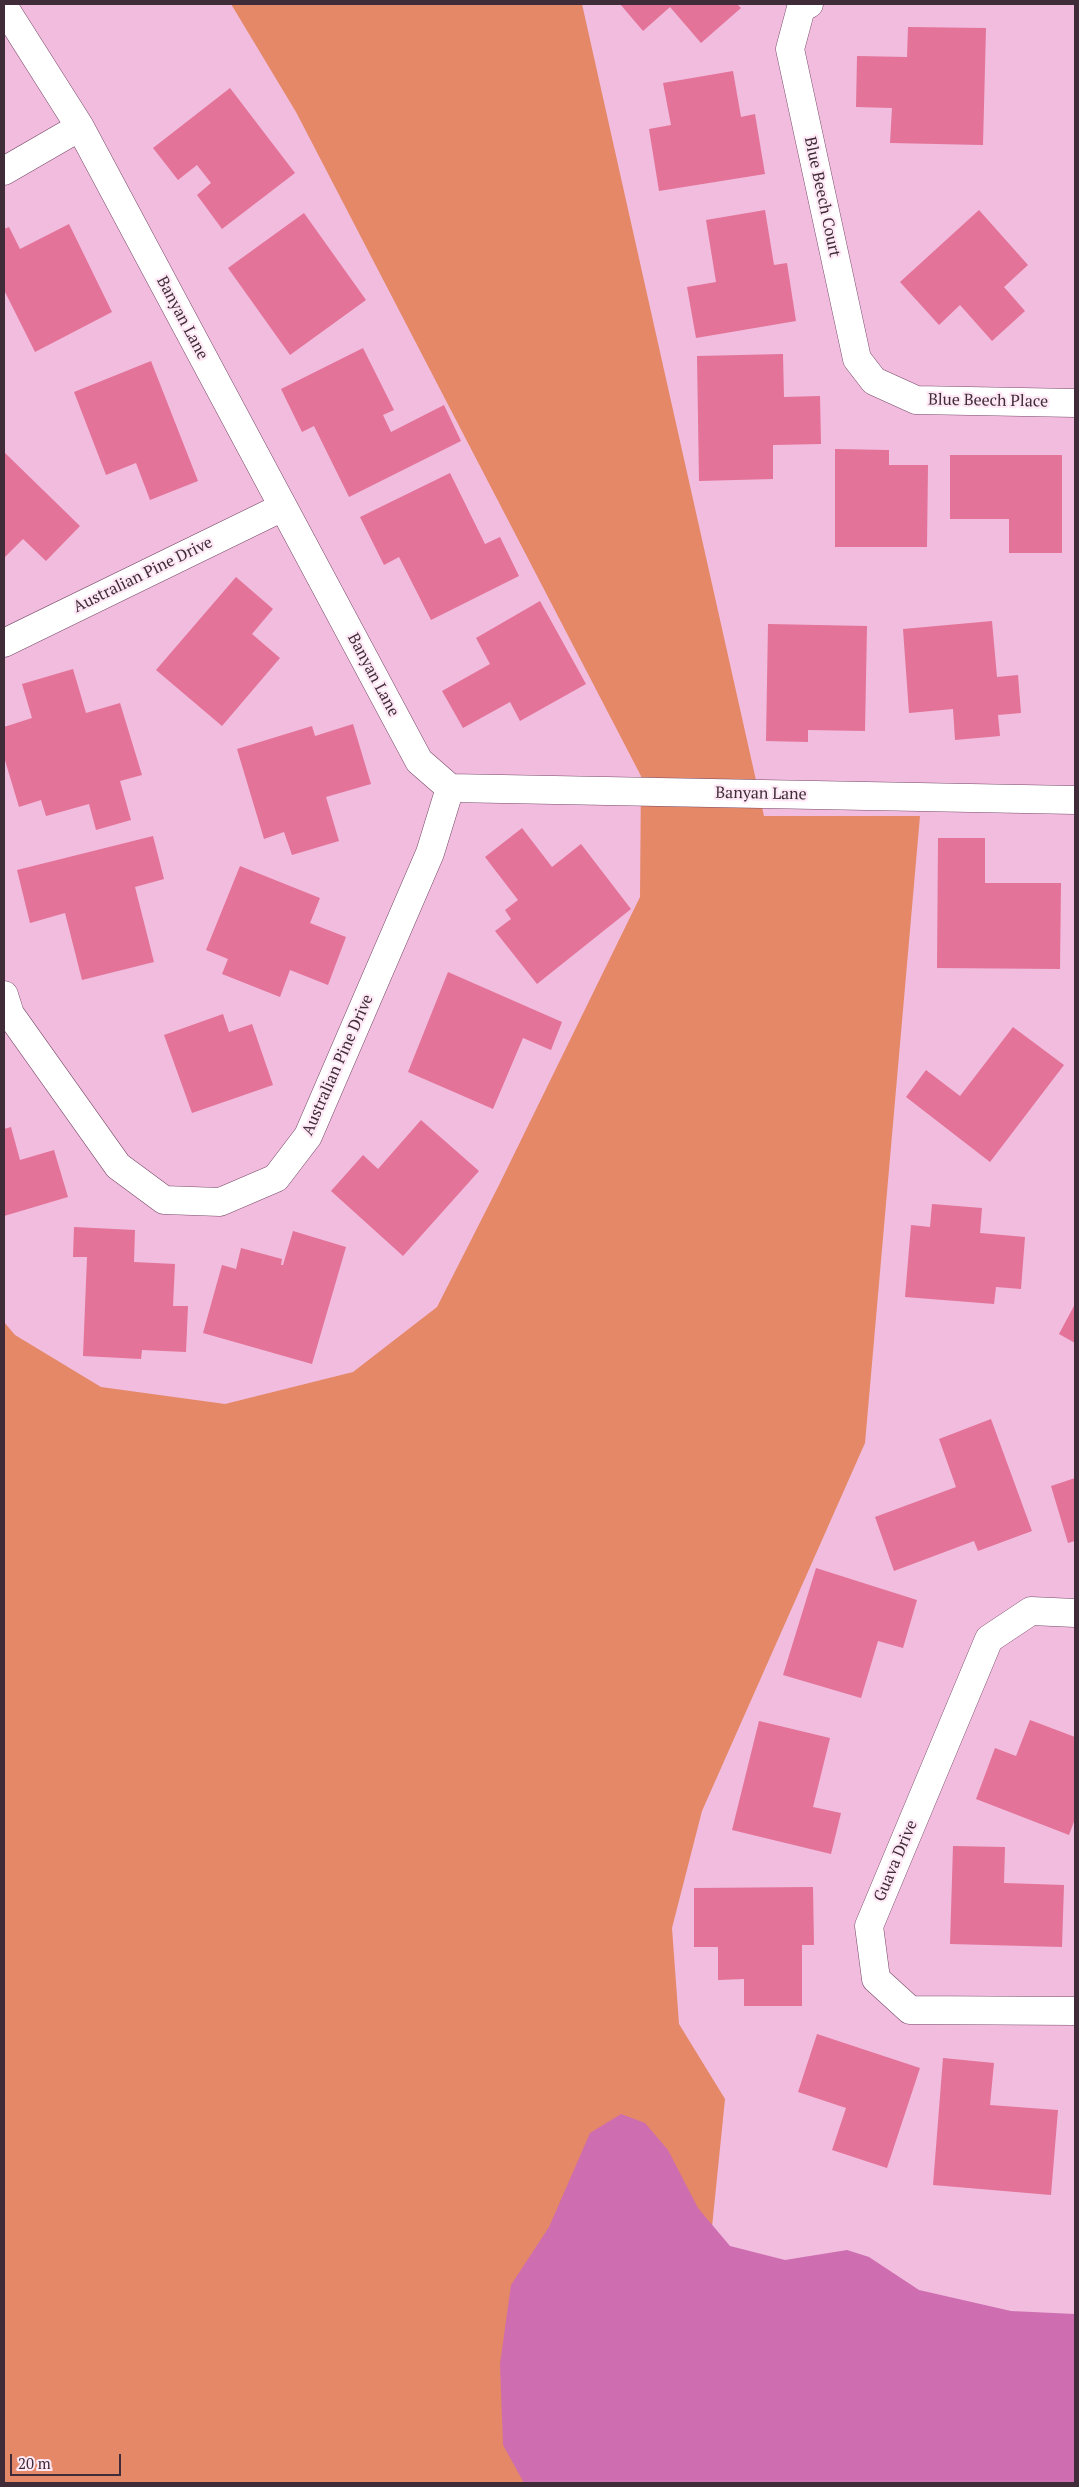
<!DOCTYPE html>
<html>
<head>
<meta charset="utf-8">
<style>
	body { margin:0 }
	#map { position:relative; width:1079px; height:2487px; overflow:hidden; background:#f1bcde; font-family:"PT Serif",serif }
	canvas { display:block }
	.frame { position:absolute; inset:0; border:5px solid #402c39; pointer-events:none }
	.scale { position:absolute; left:10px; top:2454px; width:111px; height:22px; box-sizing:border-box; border:2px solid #402c39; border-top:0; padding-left:6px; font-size:15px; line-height:18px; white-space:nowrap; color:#402c39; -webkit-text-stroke:4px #fee8f5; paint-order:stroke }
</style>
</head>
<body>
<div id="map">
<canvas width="1079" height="2487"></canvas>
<div class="frame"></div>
<div class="scale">20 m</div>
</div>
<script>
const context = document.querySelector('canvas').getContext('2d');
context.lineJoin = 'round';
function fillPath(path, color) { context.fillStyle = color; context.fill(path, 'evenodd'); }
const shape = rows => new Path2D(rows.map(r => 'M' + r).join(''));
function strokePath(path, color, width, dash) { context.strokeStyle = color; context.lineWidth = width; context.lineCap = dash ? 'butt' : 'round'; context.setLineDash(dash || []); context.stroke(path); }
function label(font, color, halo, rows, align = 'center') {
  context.font = font + ' "PT Serif",serif'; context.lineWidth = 4.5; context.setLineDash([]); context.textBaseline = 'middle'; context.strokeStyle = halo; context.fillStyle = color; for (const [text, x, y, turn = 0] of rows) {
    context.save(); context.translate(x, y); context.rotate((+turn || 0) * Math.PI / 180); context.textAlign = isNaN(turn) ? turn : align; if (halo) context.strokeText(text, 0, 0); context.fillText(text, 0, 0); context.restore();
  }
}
const green = shape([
	[231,4,582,4,764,816,920,816,865,1443,702,1811,672,1928,679,2024,725,2099,686,2483,4,2483,4,1322,15,1335,101,1387,225,1404,353,1372,437,1307,499,1185,640,897,641,776,296,112]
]);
const water = shape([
	[621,2114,645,2123,668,2150,698,2208,730,2246,785,2260,847,2250,869,2257,919,2290,1011,2311,1075,2314,1075,2483,524,2483,503,2445,500,2364,511,2285,549,2227,590,2133]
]);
const building = shape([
	[620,4,737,4,741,8,701,43,670,7,643,31],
	[908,27,986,28,983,145,890,143,892,108,856,107,857,56,907,57],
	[733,71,741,117,755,114,765,174,659,191,649,129,671,125,663,83],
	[230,88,295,173,222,229,197,195,211,183,197,165,178,180,153,148],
	[765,210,774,265,787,263,796,321,696,338,687,287,716,282,706,220],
	[979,210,1028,265,1004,287,1025,311,992,341,960,305,939,325,900,282],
	[304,213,366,300,290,355,228,268],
	[69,224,112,312,35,352,4,290,4,229,9,227,20,249],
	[363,348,394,410,383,415,391,432,444,405,461,441,349,497,314,426,302,432,281,389],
	[783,354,784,397,820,396,821,444,773,445,773,479,699,481,697,356],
	[151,361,198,481,150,500,136,463,106,475,74,392],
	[835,449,889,450,889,465,928,465,927,547,835,547],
	[4,452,80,526,46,561,23,539,4,558],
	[950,455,1062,455,1062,553,1009,553,1009,519,950,519],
	[450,473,485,544,500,537,519,576,431,620,399,557,384,565,360,517],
	[236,577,273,609,252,634,280,658,222,726,156,670],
	[540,601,586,684,520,721,510,702,463,728,442,691,490,664,476,638],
	[992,621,997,677,1018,675,1021,713,998,715,1000,736,955,740,953,709,909,713,903,629],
	[768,624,867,626,865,731,808,730,808,742,766,741],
	[73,669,86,713,120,703,142,775,120,781,131,820,96,830,89,804,46,816,41,800,19,807,4,757,4,727,32,718,22,684],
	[353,724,371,784,326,797,339,841,292,855,284,832,264,839,237,749,312,726,315,736],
	[522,828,552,867,581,844,631,909,537,984,495,931,511,919,505,910,518,900,485,857],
	[153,836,164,879,135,887,154,962,82,980,65,913,30,923,17,870],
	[938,838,985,838,985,883,1061,883,1060,969,937,968],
	[240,866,320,898,310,923,346,937,328,985,290,970,280,997,222,974,228,959,206,950],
	[448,972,562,1022,551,1050,523,1038,493,1109,408,1072],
	[223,1014,229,1032,252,1024,273,1085,192,1113,164,1035],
	[1013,1027,1064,1065,990,1162,906,1097,926,1070,960,1096],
	[421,1120,479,1171,403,1256,331,1191,363,1155,378,1169],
	[11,1127,20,1160,54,1150,68,1197,4,1216,4,1129],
	[932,1204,982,1208,980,1233,1025,1237,1021,1289,996,1287,994,1304,905,1297,911,1225,930,1227],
	[74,1227,135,1230,134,1262,175,1264,173,1306,188,1306,186,1352,142,1350,141,1359,83,1356,87,1257,73,1257],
	[293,1231,346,1247,312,1364,203,1333,222,1265,236,1269,241,1248,282,1259,281,1265,283,1265],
	[1075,1304,1075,1343,1059,1334],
	[991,1419,1032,1531,978,1551,974,1541,894,1571,875,1517,956,1487,939,1439],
	[1075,1478,1075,1541,1068,1543,1051,1486],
	[816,1568,917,1600,903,1648,878,1641,861,1698,783,1675],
	[1030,1720,1075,1737,1075,1819,1069,1835,976,1799,995,1748,1016,1756],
	[759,1721,830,1738,813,1807,841,1813,831,1854,732,1830],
	[953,1846,1005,1847,1004,1883,1064,1885,1062,1947,950,1944],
	[813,1887,814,1945,802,1945,802,2006,744,2006,744,1979,718,1980,718,1947,694,1947,694,1888],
	[817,2034,920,2068,887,2168,832,2150,846,2108,798,2092],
	[943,2058,994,2063,990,2105,1058,2110,1051,2195,933,2185]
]);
const street = shape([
	[809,4,801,8,790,49,857,359,874,381,916,400,1075,403],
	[4,7,80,127,419,761,450,788,1075,800],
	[4,171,80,127],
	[4,643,283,507],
	[4,995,10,1014,118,1166,164,1200,220,1202,276,1178,308,1136,430,853,450,788],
	[1075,1613,1031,1611,989,1639,869,1926,876,1979,910,2010,1075,2011]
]);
const streetNames = [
	["Blue Beech Court",822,197,78],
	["Banyan Lane",182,318,62],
	["Blue Beech Place",988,401,1],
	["Australian Pine Drive",143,575,-26],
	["Banyan Lane",373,675,62],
	["Banyan Lane",761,794,1],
	["Australian Pine Drive",338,1065,-66],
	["Guava Drive",896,1861,-67]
];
fillPath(green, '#e58867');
fillPath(water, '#ce6eb0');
fillPath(building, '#e37398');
strokePath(street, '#774a68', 29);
strokePath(street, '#fff', 28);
label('16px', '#402c39', '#fee8f5', streetNames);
</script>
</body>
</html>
